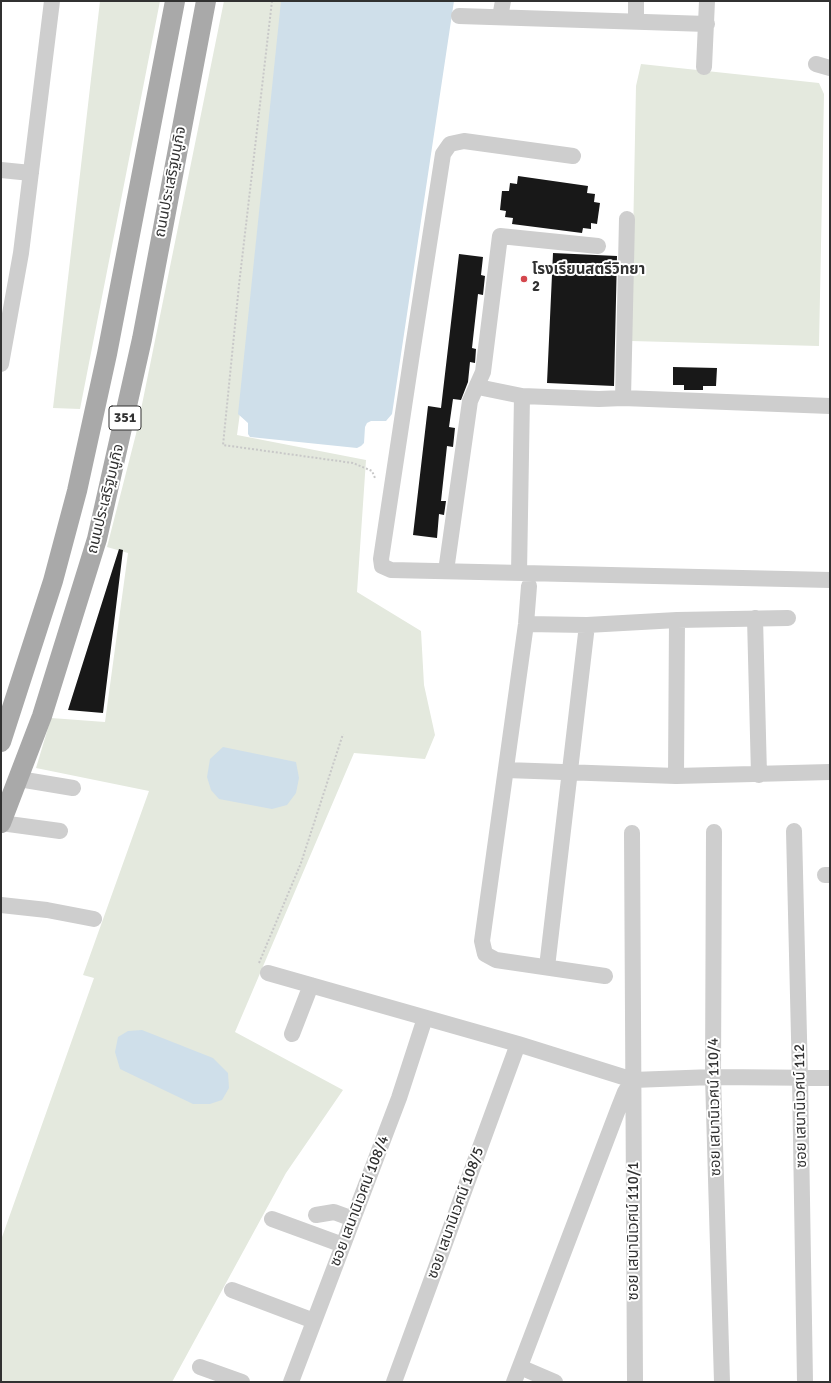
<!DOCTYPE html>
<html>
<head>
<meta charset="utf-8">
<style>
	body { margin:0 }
	#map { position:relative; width:831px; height:1383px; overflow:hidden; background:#fff; font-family:Signika,sans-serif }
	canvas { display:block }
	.frame { position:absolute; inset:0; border:2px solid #313131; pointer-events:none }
</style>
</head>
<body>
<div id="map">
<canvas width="831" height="1383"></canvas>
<div class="frame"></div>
</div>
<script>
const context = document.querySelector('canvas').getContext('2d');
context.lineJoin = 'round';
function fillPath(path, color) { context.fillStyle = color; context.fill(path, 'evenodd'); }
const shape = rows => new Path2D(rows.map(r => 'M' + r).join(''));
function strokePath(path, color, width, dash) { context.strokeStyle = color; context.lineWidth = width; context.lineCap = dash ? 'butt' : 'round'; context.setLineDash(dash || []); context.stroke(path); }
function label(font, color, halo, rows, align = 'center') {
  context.font = font + ' Signika,"Noto Sans Thai",sans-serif'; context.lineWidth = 4; context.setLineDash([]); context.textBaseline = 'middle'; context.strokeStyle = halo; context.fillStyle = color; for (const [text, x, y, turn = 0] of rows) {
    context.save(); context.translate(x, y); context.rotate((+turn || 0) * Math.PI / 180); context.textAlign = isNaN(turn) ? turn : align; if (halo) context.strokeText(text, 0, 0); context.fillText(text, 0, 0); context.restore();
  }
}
const green = shape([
	[100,1,160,1,80,409,53,408],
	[224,1,296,1,237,435,366,460,357,592,421,631,424,685,435,735,425,759,354,753,235,1032,343,1090,286,1173,172,1382,1,1382,1,1240,94,978,83,975,149,791,36,768,51,718,105,722,128,553,107,547,136,434],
	[641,64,819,83,824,94,819,346,631,341,636,86]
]);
const water = shape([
	[281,1,454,1,392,414,386,421,371,421,367,423,365,427,364,443,361,446,357,448,250,437,248,434,248,423,238,414],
	[223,747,296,762,299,778,296,793,287,805,272,809,219,799,211,790,207,777,210,759],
	[142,1030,213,1058,228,1073,229,1088,222,1100,210,1104,193,1104,120,1069,115,1052,118,1037,128,1031]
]);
const building = shape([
	[518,176,588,186,587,193,595,194,594,202,600,203,597,224,591,223,591,229,583,228,582,233,512,224,513,218,505,217,506,211,500,210,502,191,509,191,510,183,517,184],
	[553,253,617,256,614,386,547,383],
	[459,254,483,257,481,275,485,276,483,295,478,294,472,348,476,349,475,363,470,362,468,382,461,400,453,399,449,427,455,428,453,447,447,446,441,501,446,501,444,515,439,514,437,538,413,535,428,406,441,408],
	[673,367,717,368,716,386,703,386,703,390,684,390,684,385,673,385],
	[119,549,123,550,103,713,68,710]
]);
const path = shape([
	[272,1,239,285,223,445,353,463,372,471,375,478],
	[259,963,301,863,343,734]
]);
const minor = shape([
	[459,16,707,24],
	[500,17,503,1],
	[636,21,636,1],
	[816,64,830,68],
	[704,67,707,1],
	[573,156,464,141,450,144,443,154,413,347,381,559,382,566,391,570,830,580],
	[1,170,31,173],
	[627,219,623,398,830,406],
	[1,364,21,253,52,1],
	[478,387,522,396,519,573],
	[522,396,599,399,623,398],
	[446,571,470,401,483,372,500,236,598,246],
	[529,586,526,624,482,941,485,954,496,960,605,976],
	[755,618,759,775],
	[526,624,587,625,677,620,788,618],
	[506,770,676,776,830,772],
	[676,776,677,620],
	[19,779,73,788],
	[1,823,60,831],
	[794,831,800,1078,805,1382],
	[714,832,713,1077,722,1382],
	[632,833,635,1382],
	[825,875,830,875],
	[1,905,47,910,94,919],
	[547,967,587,625],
	[268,973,518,1044,633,1080,713,1077,830,1078],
	[292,1034,311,985],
	[316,1215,334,1212,353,1219],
	[272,1219,343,1245],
	[232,1290,314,1321],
	[200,1367,242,1382],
	[520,1367,555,1382],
	[291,1382,399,1098,425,1018],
	[394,1382,518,1044],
	[514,1382,619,1107,625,1092,632,1081]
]);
const major = shape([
	[1,742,53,581,77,491,107,354,175,1],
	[1,823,42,716,97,539,142,339,206,1]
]);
const markers = [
	[524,279,4,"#d4474d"]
];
const shields = [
	[125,418,32]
];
const shieldNames = [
	["351",125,418]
];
const streetNames = [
	["ถนนประเสริฐมนูกิจ",171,182,-79],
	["ถนนประเสริฐมนูกิจ",106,499,-76],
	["ซอย เสนานิเวศน์ 112",801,1106,-91],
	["ซอย เสนานิเวศน์ 110/4",715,1107,-91],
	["ซอย เสนานิเวศน์ 108/4",360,1201,-69],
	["ซอย เสนานิเวศน์ 108/5",456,1213,-70],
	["ซอย เสนานิเวศน์ 110/1",634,1231,-90]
];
const poiNames = [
	["โรงเรียนสตรีวิทยา",532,270],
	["2",532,287]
];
fillPath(green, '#e4e9de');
fillPath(water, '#cfdfea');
fillPath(building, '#181818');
strokePath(path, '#c8c8c8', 2, [2, 2]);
strokePath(minor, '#cecece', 16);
strokePath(major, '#a9a9a9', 20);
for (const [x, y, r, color] of markers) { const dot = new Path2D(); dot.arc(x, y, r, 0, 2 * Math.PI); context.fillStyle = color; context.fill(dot); strokePath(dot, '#fff', 1.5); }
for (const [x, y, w] of shields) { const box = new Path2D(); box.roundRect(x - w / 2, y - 12, w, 24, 3); context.fillStyle = '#fff'; context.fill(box); strokePath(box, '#313131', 1); }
label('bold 14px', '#313131', null, shieldNames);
label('15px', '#313131', '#fff', streetNames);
label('bold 15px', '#313131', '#fff', poiNames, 'left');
</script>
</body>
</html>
